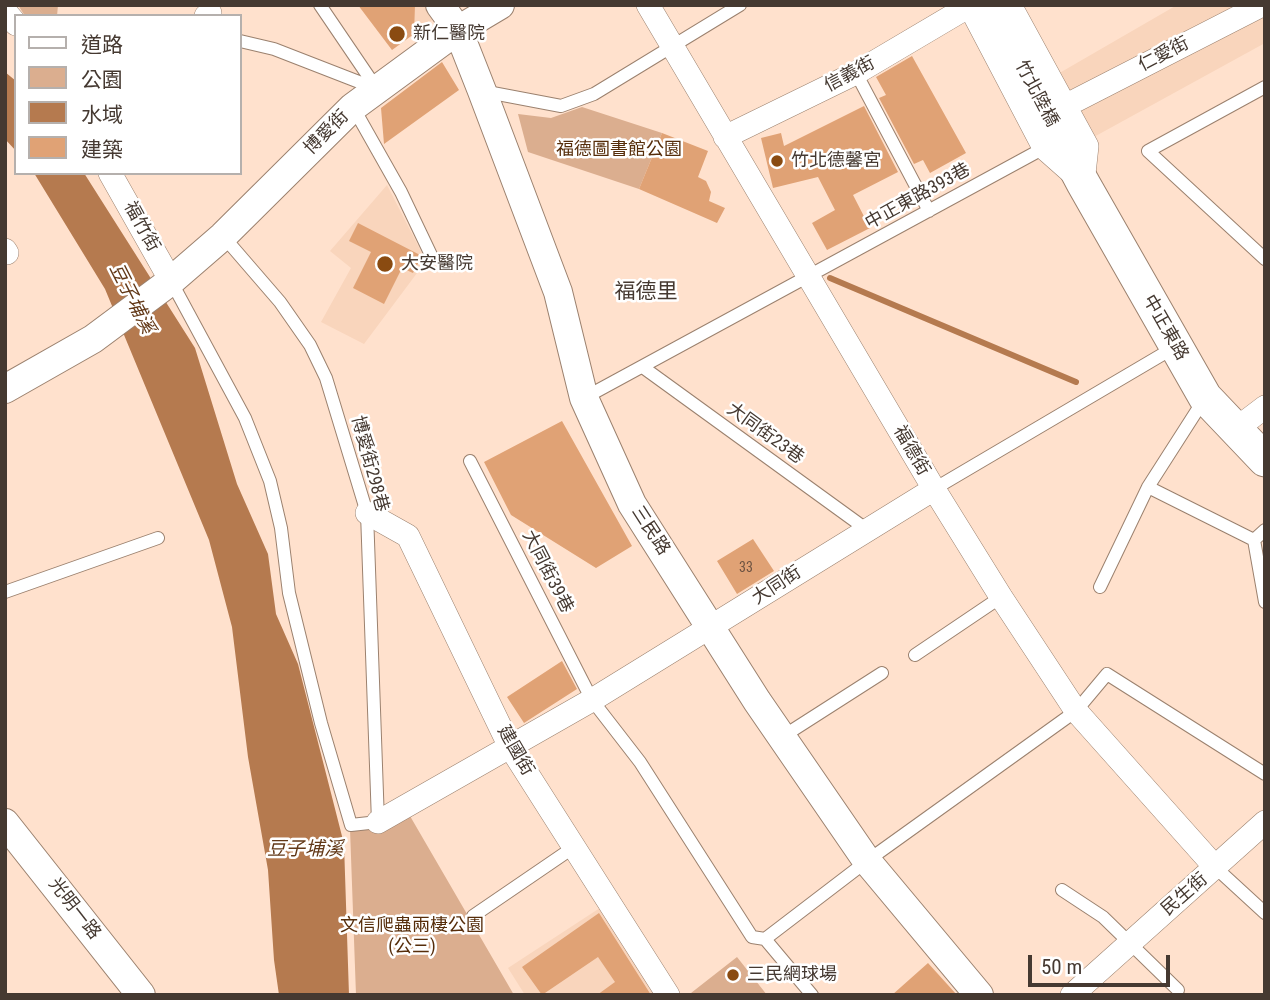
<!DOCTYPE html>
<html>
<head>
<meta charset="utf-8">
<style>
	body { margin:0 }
	#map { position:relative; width:1270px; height:1000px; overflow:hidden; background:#ffe1cd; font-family:"Roboto Condensed","Noto Sans TC",sans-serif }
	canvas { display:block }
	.frame { position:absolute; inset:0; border:7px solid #453931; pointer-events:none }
	.legend { position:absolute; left:14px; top:14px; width:228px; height:161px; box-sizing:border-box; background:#fff; border:2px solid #b5b0ad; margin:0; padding:9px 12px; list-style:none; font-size:21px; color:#453931 }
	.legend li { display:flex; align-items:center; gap:14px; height:35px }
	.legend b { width:35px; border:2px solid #b5b0ad }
	.scale { position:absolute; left:1028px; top:955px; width:142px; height:32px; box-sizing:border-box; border:4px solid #453931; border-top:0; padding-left:9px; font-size:21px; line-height:24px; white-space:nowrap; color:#453931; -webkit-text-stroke:5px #fff; paint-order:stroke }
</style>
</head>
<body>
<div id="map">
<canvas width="1270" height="1000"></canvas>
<div class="frame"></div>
<ul class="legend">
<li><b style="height:9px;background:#fff"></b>道路</li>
<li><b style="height:19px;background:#dbae8f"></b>公園</li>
<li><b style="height:19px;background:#b57a4f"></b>水域</li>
<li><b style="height:19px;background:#e0a275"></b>建築</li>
</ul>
<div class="scale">50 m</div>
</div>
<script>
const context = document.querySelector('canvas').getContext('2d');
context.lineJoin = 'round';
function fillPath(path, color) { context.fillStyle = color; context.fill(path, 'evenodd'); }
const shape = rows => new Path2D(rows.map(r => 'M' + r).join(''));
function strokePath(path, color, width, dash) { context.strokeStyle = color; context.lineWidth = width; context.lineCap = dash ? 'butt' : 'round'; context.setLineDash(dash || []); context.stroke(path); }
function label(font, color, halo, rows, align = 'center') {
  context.font = font + ' "Roboto Condensed","Noto Sans TC",sans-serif'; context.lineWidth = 5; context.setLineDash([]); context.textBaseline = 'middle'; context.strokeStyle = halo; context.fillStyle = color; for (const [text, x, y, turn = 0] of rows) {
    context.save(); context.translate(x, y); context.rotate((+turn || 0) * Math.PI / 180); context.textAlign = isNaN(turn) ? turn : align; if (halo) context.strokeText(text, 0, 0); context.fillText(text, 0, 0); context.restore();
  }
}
const built = shape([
	[358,5,425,5,435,18,392,50],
	[1177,5,1265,5,1265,43,1092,138,1056,75],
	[387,185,426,261,364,344,321,322,351,268,330,251],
	[606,904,666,995,525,995,508,968]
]);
const green = shape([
	[18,5,58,5,57,16,25,16],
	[582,107,662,133,639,189,528,152,518,114,551,118],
	[410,816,514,995,356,995,350,829],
	[737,957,767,995,693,995,691,993]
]);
const water = shape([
	[5,72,16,81,16,151,5,139],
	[34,173,84,173,195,348,237,484,268,554,276,614,298,664,344,844,349,995,279,995,274,960,268,870,248,757,232,627,209,540,105,289]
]);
const stream = shape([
	[830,278,1076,382]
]);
const building = shape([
	[358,5,415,5,414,34,392,50],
	[912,56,966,153,930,173,923,160,914,164,879,98,886,95,876,77],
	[442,62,459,90,384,144,381,108],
	[864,106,898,172,853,195,870,228,827,250,812,223,835,210,818,177,773,188,761,138,781,133,784,146],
	[662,133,708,151,698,177,706,181,711,192,709,201,725,208,717,223,639,189],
	[358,223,422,256,413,273,402,268,384,304,353,288,371,252,349,241],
	[562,421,632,546,596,568,511,515,484,462],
	[753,539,774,571,737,594,717,561],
	[562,661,577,689,524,723,507,697],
	[599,913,651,995,597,995,615,982,598,957,542,995,522,967],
	[928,963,957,995,892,995]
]);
const service = shape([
	[320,5,377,89],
	[240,41,274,49,377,89],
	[856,73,929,211],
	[1265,87,1148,151,1265,259],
	[482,91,561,106,594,94,740,5],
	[353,107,401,192,431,255],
	[171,281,245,418,270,481,281,528,289,593,321,723,351,825,378,822,367,513,326,378,310,345,280,302,223,236],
	[644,368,866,529],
	[584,398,1044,148],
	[470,461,592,700,640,762,752,937,765,939],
	[1148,487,1254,540],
	[934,489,1175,347],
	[1265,530,1254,540,1265,602],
	[1100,587,1148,487,1205,398],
	[5,592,158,538],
	[915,655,1001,597],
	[782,737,882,673],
	[1216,868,1265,913],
	[1062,890,1103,917,1178,990],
	[473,916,574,847],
	[765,939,867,861,1076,711,1107,674,1265,774],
	[765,939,812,995]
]);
const minor = shape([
	[648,5,934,489,1001,597,1076,711,1216,868],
	[969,5,1044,148,1070,171],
	[1010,5,1087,146,1083,183],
	[5,11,16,24],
	[206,16,210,13],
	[1065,106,1262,5],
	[725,137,856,73,971,5],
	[110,173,171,281],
	[5,250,7,253],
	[1236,429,1265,407],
	[367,513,408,536,509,745,668,995],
	[378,822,592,700,934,489],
	[1072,995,1265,822]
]);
const tertiary = shape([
	[440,5,458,30,482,91,558,292,584,398,632,504,757,701,867,861,979,995],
	[5,389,93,339,171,281,223,236,353,107,458,30,500,5],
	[5,823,141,995]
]);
const secondary = shape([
	[989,5,1083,183,1205,397,1265,460]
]);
const markers = [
	[397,34,9,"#8a4b11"],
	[777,161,7,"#8a4b11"],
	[385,264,9,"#8a4b11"],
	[733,975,7,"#8a4b11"]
];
const numberNames = [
	["33",746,568]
];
const poiNames = [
	["新仁醫院",413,34],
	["竹北德馨宮",791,161],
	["大安醫院",401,264],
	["三民網球場",747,975]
];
const streetNames = [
	["仁愛街",1164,55,-27],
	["信義街",850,75,-28],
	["竹北陸橋",1036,94,62],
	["博愛街",327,133,-45],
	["中正東路393巷",918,197,-29],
	["福竹街",141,227,61],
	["中正東路",1165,328,60],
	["大同街23巷",765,434,36],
	["福德街",911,451,60],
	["博愛街298巷",369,464,75],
	["三民路",650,531,57],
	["大同街39巷",547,572,63],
	["大同街",777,586,-33],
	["建國街",515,751,60],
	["民生街",1185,895,-41],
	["光明一路",74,909,52]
];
const parkNames = [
	["福德圖書館公園",619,150],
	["文信爬蟲兩棲公園",412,926],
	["(公三)",412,947]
];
const waterNames = [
	["豆子埔溪",131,299,63],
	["豆子埔溪",305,850]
];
const quarterNames = [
	["福德里",646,293]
];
fillPath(built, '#f9d5bc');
fillPath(green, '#dbae8f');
fillPath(water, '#b57a4f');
strokePath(stream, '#b57a4f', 6);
fillPath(building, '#e0a275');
strokePath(service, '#9b816e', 14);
strokePath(minor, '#9b816e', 24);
strokePath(tertiary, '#9b816e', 30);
strokePath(secondary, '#9b816e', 35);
strokePath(service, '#fff', 12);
strokePath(minor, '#fff', 23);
strokePath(tertiary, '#fff', 28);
strokePath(secondary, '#fff', 33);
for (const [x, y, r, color] of markers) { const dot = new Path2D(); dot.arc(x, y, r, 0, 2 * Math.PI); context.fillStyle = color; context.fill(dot); strokePath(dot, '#fff', 2.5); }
label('14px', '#6c5342', null, numberNames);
label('18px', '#453931', '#fff', poiNames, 'left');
label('18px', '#453931', '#fff', streetNames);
label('18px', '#562d0a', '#fff', parkNames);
label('italic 19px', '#623817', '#fff', waterNames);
label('21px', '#453931', '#fff', quarterNames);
</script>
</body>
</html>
